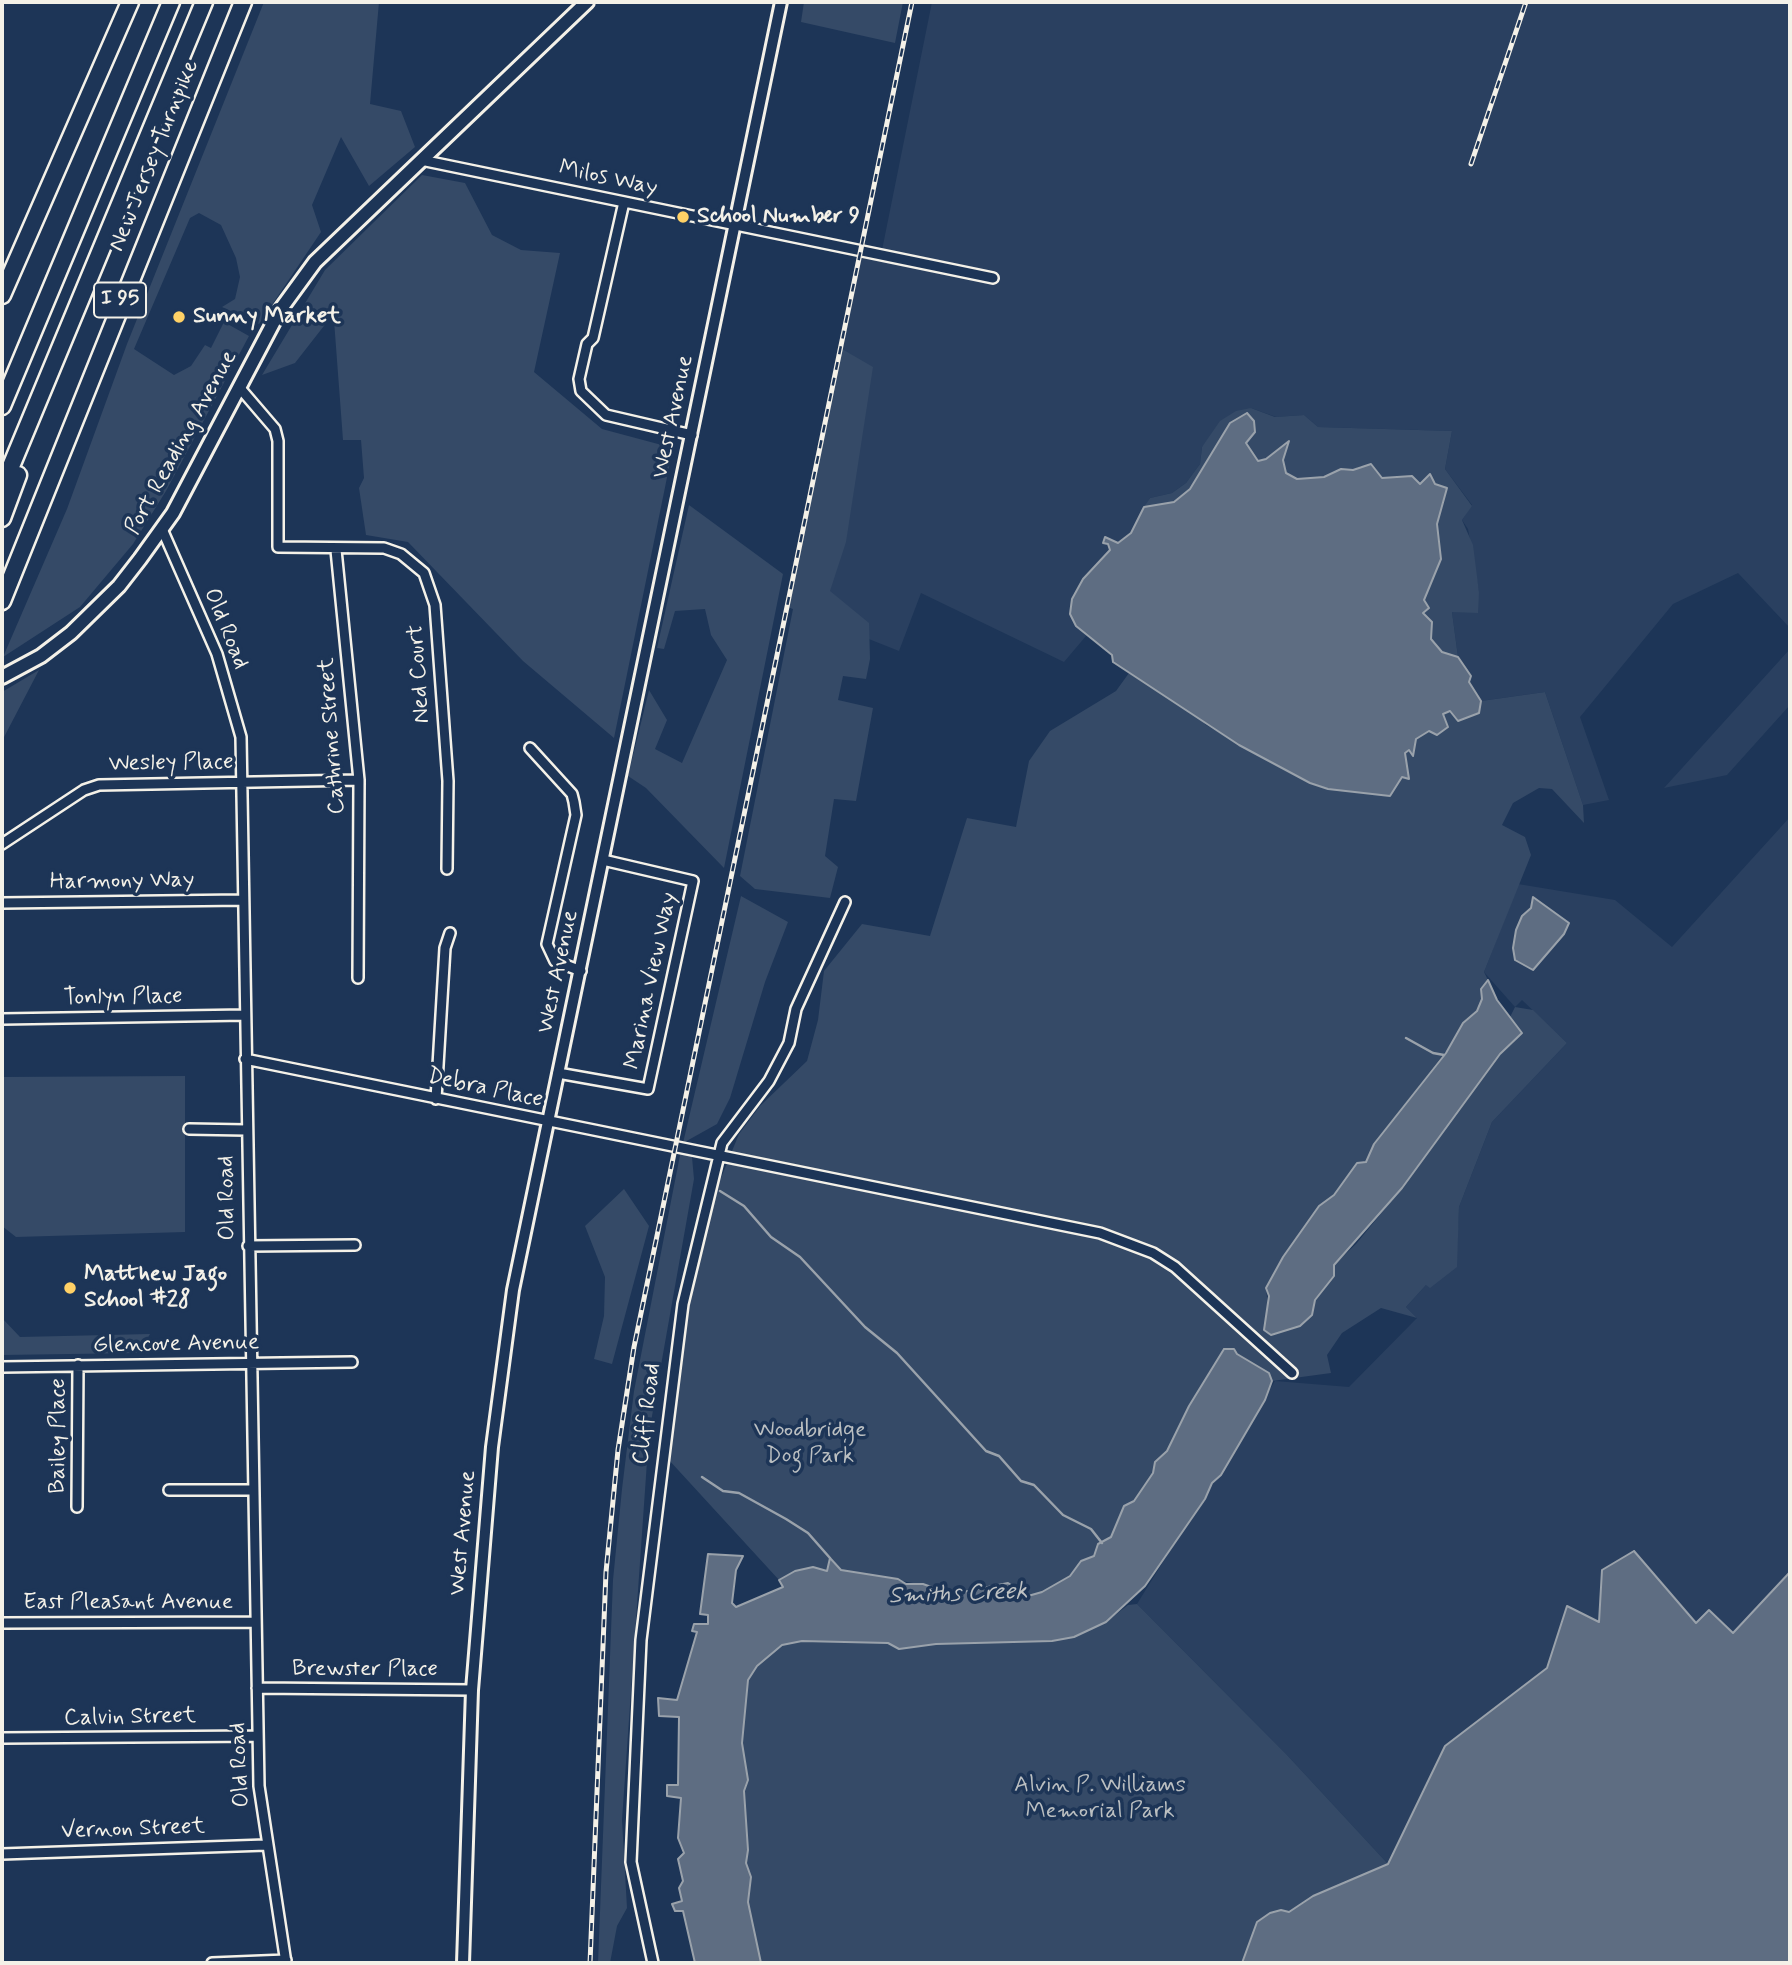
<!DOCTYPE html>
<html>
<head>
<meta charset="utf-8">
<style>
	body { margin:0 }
	#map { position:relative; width:1792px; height:1965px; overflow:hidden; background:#1d3557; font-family:Mynerve,sans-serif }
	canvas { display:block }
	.frame { position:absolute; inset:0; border:4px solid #f4f1e8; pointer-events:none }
</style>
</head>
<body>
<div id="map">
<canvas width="1792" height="1965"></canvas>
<div class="frame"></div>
</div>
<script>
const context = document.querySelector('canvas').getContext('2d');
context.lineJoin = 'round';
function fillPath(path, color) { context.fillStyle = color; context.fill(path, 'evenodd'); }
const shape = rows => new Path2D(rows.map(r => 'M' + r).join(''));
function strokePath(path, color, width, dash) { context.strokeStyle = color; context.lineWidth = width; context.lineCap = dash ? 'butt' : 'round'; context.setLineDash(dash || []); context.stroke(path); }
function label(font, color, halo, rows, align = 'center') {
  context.font = font + ' Mynerve,sans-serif'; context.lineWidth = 7; context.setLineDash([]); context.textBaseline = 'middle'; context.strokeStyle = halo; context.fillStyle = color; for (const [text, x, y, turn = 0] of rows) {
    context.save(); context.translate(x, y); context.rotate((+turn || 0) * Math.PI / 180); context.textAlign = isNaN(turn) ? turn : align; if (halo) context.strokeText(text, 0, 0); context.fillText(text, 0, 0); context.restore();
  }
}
const built = shape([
	[932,2,1790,2,1790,628,1738,573,1673,604,1580,717,1609,800,1583,805,1545,692,1481,701,1469,682,1471,675,1458,657,1452,612,1479,592,1468,529,1462,520,1472,505,1445,469,1452,431,1318,427,1304,415,1276,417,1251,408,1202,447,1200,464,1186,483,1172,493,1150,498,1131,533,1117,543,1108,544,1110,550,1083,579,1072,600,1070,614,1086,636,1064,662,921,593,899,651,788,607,862,256,880,260],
	[1790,649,1790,705,1727,775,1664,788],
	[1790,817,1790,1572,1733,1633,1696,1623,1634,1552,1599,1623,1567,1606,1547,1668,1445,1746,1388,1864,1287,1755,1137,1604,1275,1381,1349,1387,1417,1318,1406,1307,1426,1285,1456,1267,1459,1207,1492,1122,1567,1043,1522,1000,1515,1007,1484,972,1518,884,1615,900,1672,947]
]);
const green = shape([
	[264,2,379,2,370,104,401,111,415,147,369,186,341,137,312,205,321,232,259,324,222,307,235,299,240,277,236,258,221,225,199,213,190,218,134,349,174,375,191,366,205,345,211,348,224,322,249,336,166,491,133,544,80,607,3,657,67,509,127,344],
	[804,2,903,2,895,43,801,22],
	[422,175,465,183,492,235,521,250,560,253,534,372,602,429,673,448,614,738,523,661,408,542,366,535,359,488,364,478,361,440,343,440,333,307,327,322,295,363,262,375,325,270],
	[842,349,873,367,846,542,830,591,869,623,870,659,866,679,843,676,838,700,873,708,856,801,834,799,825,856,838,867,830,898,755,889,740,876,793,609,788,607],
	[1251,408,1275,417,1304,415,1318,427,1452,431,1445,469,1472,506,1462,520,1473,545,1479,592,1478,613,1452,612,1458,657,1442,652,1431,639,1432,622,1423,613,1429,608,1424,600,1441,559,1437,525,1447,488,1419,484,1412,476,1382,478,1361,466,1353,470,1341,469,1324,477,1297,479,1286,473,1283,460,1289,442,1266,459,1258,461,1246,443,1251,435,1215,447,1209,461,1190,489,1174,502,1144,507,1150,498,1172,493,1186,483,1200,464,1202,447,1220,421,1236,411],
	[689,505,783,574,724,868,646,788,628,776,649,690,667,720,655,749,682,763,727,660,711,635,705,609,675,611,664,649,657,648],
	[39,670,2,741,2,692],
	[1129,673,1191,710,1206,725,1286,771,1328,789,1368,794,1402,777,1409,778,1405,753,1409,750,1412,755,1416,739,1429,731,1442,714,1450,711,1458,721,1479,713,1481,701,1545,692,1583,805,1584,823,1552,789,1539,788,1513,803,1502,825,1525,837,1531,855,1484,972,1488,980,1481,989,1482,999,1477,1011,1374,1144,1366,1162,1357,1163,1334,1196,1319,1206,1283,1257,1266,1288,1268,1307,1315,1300,1334,1276,1334,1265,1356,1244,1402,1188,1500,1054,1521,1034,1510,1017,1515,1007,1533,1010,1567,1043,1492,1122,1459,1207,1457,1267,1430,1288,1426,1285,1406,1307,1417,1318,1381,1308,1342,1333,1327,1355,1331,1373,1272,1381,1269,1373,1224,1349,1189,1406,1167,1451,1155,1462,1153,1473,1134,1501,1124,1506,1111,1537,1098,1544,1094,1557,1081,1561,1070,1576,1042,1592,1028,1596,986,1586,963,1592,841,1570,830,1558,828,1571,813,1567,779,1580,668,1459,690,1280,714,1195,739,1134,760,1106,807,1061,818,1020,824,971,862,924,930,936,967,818,1016,827,1029,761,1050,731,1116,691],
	[741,896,788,922,765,982,730,1098,717,1124,683,1143],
	[185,1076,185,1232,16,1237,2,1226,2,1077],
	[681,1150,692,1157,694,1179,649,1433,622,1820,627,1908,617,1926,610,1963,598,1963,613,1580,622,1489,634,1391],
	[624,1189,649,1226,612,1364,594,1359,604,1316,605,1277,585,1226],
	[2,1318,20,1337,150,1334,139,1353,2,1355],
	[1137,1604,1287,1755,1388,1864,1313,1896,1289,1912,1257,1922,1242,1963,761,1963,748,1902,751,1877,746,1863,748,1850,744,1791,748,1780,742,1744,748,1680,757,1666,782,1645,802,1641,888,1643,899,1649,936,1644,1052,1641,1106,1622,1128,1605]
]);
const water = shape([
	[1247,413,1254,421,1255,432,1246,443,1258,461,1266,459,1289,441,1283,460,1286,473,1297,479,1324,477,1341,469,1353,470,1371,464,1382,478,1412,476,1420,484,1430,474,1435,484,1447,488,1437,524,1441,559,1424,600,1429,608,1423,613,1432,622,1431,639,1442,652,1458,657,1471,676,1469,682,1481,701,1479,713,1458,721,1450,711,1443,714,1448,727,1437,735,1429,731,1416,739,1413,756,1409,750,1405,753,1409,779,1402,777,1390,796,1328,789,1310,783,1239,745,1113,662,1112,655,1076,626,1070,614,1072,599,1083,579,1110,550,1108,544,1103,543,1105,537,1118,543,1131,533,1144,507,1174,502,1190,489,1230,423,1247,413],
	[1533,897,1569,923,1564,934,1533,970,1515,960,1513,948,1516,930,1522,916,1531,908,1533,897],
	[1488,980,1497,1000,1522,1033,1500,1054,1402,1188,1334,1265,1334,1276,1315,1300,1312,1315,1300,1326,1271,1335,1264,1330,1269,1296,1266,1288,1283,1257,1319,1206,1334,1195,1357,1163,1366,1162,1374,1144,1446,1053,1463,1023,1477,1011,1482,999,1481,989,1488,980],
	[1224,1349,1234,1349,1237,1354,1269,1373,1272,1381,1265,1400,1221,1475,1212,1483,1205,1499,1145,1586,1106,1622,1074,1637,1052,1641,936,1644,899,1649,888,1643,802,1641,782,1645,757,1666,748,1680,742,1743,748,1780,744,1791,748,1850,746,1863,751,1877,748,1902,761,1963,695,1963,683,1911,675,1911,672,1904,682,1901,679,1888,683,1881,678,1859,684,1853,678,1838,681,1798,667,1796,667,1785,678,1785,679,1717,659,1716,658,1698,677,1700,697,1632,692,1631,694,1624,708,1624,708,1615,700,1614,708,1554,743,1556,736,1570,732,1603,736,1607,783,1587,779,1580,795,1571,813,1567,827,1571,830,1558,841,1570,898,1579,906,1584,923,1584,940,1590,963,1592,1008,1583,1028,1596,1042,1592,1070,1576,1081,1561,1094,1556,1098,1544,1111,1537,1124,1506,1134,1501,1153,1473,1155,1462,1167,1451,1189,1406,1224,1349],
	[1634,1551,1696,1623,1709,1610,1733,1633,1790,1572,1790,1963,1242,1963,1257,1922,1270,1913,1281,1910,1289,1912,1313,1896,1388,1864,1445,1746,1547,1668,1567,1606,1599,1622,1602,1570,1634,1551]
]);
const stream = shape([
	[1406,1038,1433,1053,1444,1055],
	[720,1191,744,1206,771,1237,800,1257,865,1327,897,1353,986,1451,999,1456,1021,1481,1034,1485,1063,1515,1091,1529,1102,1543],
	[702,1477,723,1491,739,1493,786,1519,808,1533,830,1558]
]);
const minor = shape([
	[421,160,993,278],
	[624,202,593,338,587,344,579,379,581,391,606,415,692,435],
	[239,387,275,429,278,441,278,547,384,548,401,554,424,573,435,605,448,781,447,869],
	[162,529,217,654,241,737,259,1786,286,1963],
	[336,550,359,780,358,978],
	[530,748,572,794,574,802,576,815,547,944,555,961,581,971],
	[2,844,84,790,99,785,359,780],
	[2,903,242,900],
	[2,1019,245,1015],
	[245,1059,1100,1233,1153,1253,1175,1267,1292,1373],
	[558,1073,648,1089,693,881,603,860],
	[436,1099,445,948,450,933],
	[189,1129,246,1130],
	[248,1246,355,1245],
	[2,1367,352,1362],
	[169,1490,253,1490],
	[77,1507,78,1365],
	[2,1623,255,1622],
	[257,1688,472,1690],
	[2,1738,258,1736],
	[2,1854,266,1845],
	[212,1963,286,1960],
	[653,1963,631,1862,641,1640,683,1304,722,1143,769,1081,789,1043,796,1009,845,902]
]);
const tertiary = shape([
	[463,1963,472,1690,492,1447,513,1290,781,2]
]);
const secondary = shape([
	[2,677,41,656,71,633,119,586,140,559,173,513,280,310,315,262,587,2]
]);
const motorway = shape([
	[2,295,130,2],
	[2,406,171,2],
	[2,488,204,2],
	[2,518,18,475],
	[2,601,243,2]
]);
const rail = shape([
	[1471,164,1526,2],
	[590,1963,606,1572,618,1450,634,1347,912,2]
]);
const markers = [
	[683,217,7,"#ffd166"],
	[179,317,7,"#ffd166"],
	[70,1288,7,"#ffd166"]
];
const shields = [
	[120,300,52]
];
const shieldNames = [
	["I 95",120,300]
];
const streetNames = [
	["New Jersey Turnpike",155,156,-68],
	["Milos Way",608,179,12],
	["West Avenue",674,417,-78],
	["Port Reading Avenue",182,443,-61],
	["Old Road",225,629,68],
	["Ned Court",420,674,-94],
	["Cathrine Street",333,736,-94],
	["Wesley Place",171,764,-1],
	["Harmony Way",122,882,-1],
	["West Avenue",559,972,-78],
	["Marina View Way",652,981,-78],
	["Tonlyn Place",123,998,-1],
	["Debra Place",485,1089,12],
	["Old Road",228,1198,-91],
	["Glencove Avenue",176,1345,-1],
	["Cliff Road",648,1414,-83],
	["Bailey Place",59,1436,-90],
	["West Avenue",464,1533,-85],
	["East Pleasant Avenue",128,1603],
	["Brewster Place",365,1670],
	["Calvin Street",130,1718,-1],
	["Old Road",241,1765,-93],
	["Vernon Street",133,1830,-2]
];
const poiNames = [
	["School Number 9",697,217],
	["Sunny Market",193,317],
	["Matthew Jago",84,1275],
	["School #28",84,1301]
];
const parkNames = [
	["Woodbridge",810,1431],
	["Dog Park",810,1457],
	["Alvin P. Williams",1100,1786],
	["Memorial Park",1100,1812]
];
const waterNames = [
	["Smiths Creek",958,1595,-2]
];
fillPath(built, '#2a4060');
fillPath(green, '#354a67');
fillPath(water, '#5e6d82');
strokePath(water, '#9aa2ab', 2);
strokePath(stream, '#9aa2ab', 2.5);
strokePath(minor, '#f4f1e8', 14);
strokePath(tertiary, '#f4f1e8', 16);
strokePath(secondary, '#f4f1e8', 18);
strokePath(motorway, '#f4f1e8', 21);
strokePath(minor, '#1d3557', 9);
strokePath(tertiary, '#1d3557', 10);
strokePath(secondary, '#1d3557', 12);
strokePath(motorway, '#1d3557', 16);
strokePath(rail, '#f4f1e8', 5);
strokePath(rail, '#1d3557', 2.5, [8]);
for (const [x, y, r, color] of markers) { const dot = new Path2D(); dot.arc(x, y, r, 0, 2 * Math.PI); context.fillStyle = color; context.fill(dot); strokePath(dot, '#1d3557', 2.5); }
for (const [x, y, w] of shields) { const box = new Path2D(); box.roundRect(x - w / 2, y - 17.5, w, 35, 5); context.fillStyle = '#1d3557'; context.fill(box); strokePath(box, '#f4f1e8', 2); }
label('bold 21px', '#f4f1e8', null, shieldNames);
label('23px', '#f4f1e8', '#1d3557', streetNames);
label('bold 23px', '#f4f1e8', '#1d3557', poiNames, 'left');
label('23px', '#bbbfc1', '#1d3557', parkNames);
label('italic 24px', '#c0c3c4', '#1d3557', waterNames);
</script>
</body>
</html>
